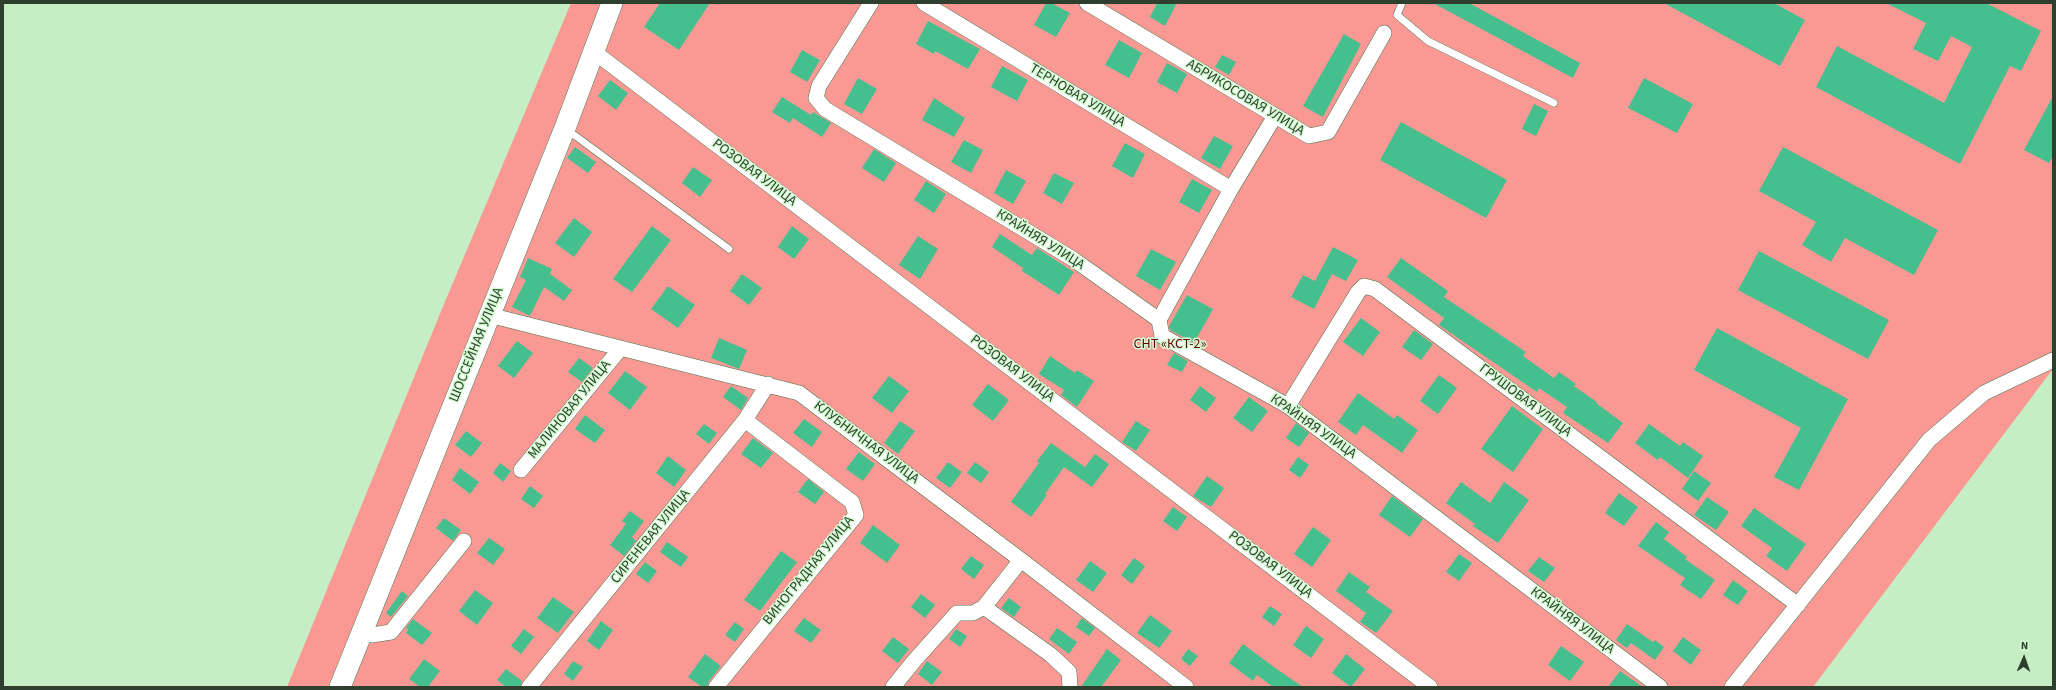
<!DOCTYPE html>
<html>
<head>
<meta charset="utf-8">
<style>
	body { margin:0 }
	#map { position:relative; width:2056px; height:690px; overflow:hidden; background:#c6eec4; font-family:"Source Sans 3",sans-serif }
	canvas { display:block }
	.frame { position:absolute; inset:0; border:4px solid #2f3f2e; pointer-events:none }
	.north { position:absolute; left:2004px; top:638px; width:40px; height:40px; -webkit-text-stroke:3px #d3fcd1; paint-order:stroke; rotate:2deg; font-size:11px; font-weight:700; line-height:16px; text-align:center; color:#2f3f2e }
	.north::after { content:''; display:block; margin:auto; width:14px; height:18px; background:#2f3f2e; clip-path:polygon(50% 0,100% 100%,50% 72%,0 100%) }
</style>
</head>
<body>
<div id="map">
<canvas width="2056" height="690"></canvas>
<div class="frame"></div>
<div class="north">N</div>
</div>
<script>
const context = document.querySelector('canvas').getContext('2d');
context.lineJoin = 'round';
function fillPath(path, color) { context.fillStyle = color; context.fill(path, 'evenodd'); }
const shape = rows => new Path2D(rows.map(r => 'M' + r).join(''));
function strokePath(path, color, width, dash) { context.strokeStyle = color; context.lineWidth = width; context.lineCap = dash ? 'butt' : 'round'; context.setLineDash(dash || []); context.stroke(path); }
function label(font, color, halo, rows, align = 'center') {
  context.font = font + ' "Source Sans 3",sans-serif'; context.lineWidth = 3; context.setLineDash([]); context.textBaseline = 'middle'; context.strokeStyle = halo; context.fillStyle = color; for (const [text, x, y, turn = 0] of rows) {
    context.save(); context.translate(x, y); context.rotate((+turn || 0) * Math.PI / 180); context.textAlign = isNaN(turn) ? turn : align; if (halo) context.strokeText(text, 0, 0); context.fillText(text, 0, 0); context.restore();
  }
}
const green = shape([
	[571,3,2053,3,2053,369,1813,687,287,687,444,304]
]);
const building = shape([
	[660,3,710,3,679,50,644,27],
	[1046,3,1051,3,1070,13,1056,37,1034,25],
	[1157,3,1177,3,1165,26,1150,17],
	[1433,3,1469,3,1580,63,1573,78],
	[1664,3,1774,3,1805,20,1780,66],
	[1886,3,1986,3,2041,31,2021,71,2010,66,1960,164,1816,87,1837,46,1944,103,1972,47,1951,36,1938,61,1913,49,1926,23],
	[928,21,980,49,968,69,935,51,934,54,916,44],
	[1344,34,1361,44,1323,117,1303,106],
	[1119,40,1142,53,1129,78,1105,65],
	[802,50,820,60,807,82,790,72],
	[1222,55,1236,62,1229,75,1215,67],
	[1167,63,1187,74,1177,93,1157,82],
	[1002,66,1028,80,1017,101,991,87],
	[858,78,877,89,862,114,844,104],
	[1644,78,1693,104,1677,133,1628,108],
	[610,80,628,93,616,110,598,96],
	[2053,96,2053,156,2049,163,2024,150],
	[782,97,811,115,813,112,831,123,822,137,793,118,790,123,772,112],
	[934,98,965,118,954,137,922,120],
	[1534,104,1548,111,1536,136,1522,129],
	[1401,122,1507,180,1486,218,1380,160],
	[1214,136,1233,146,1220,169,1201,158],
	[964,140,983,150,971,173,951,162],
	[1125,143,1145,154,1133,178,1112,166],
	[575,147,596,162,588,173,567,158],
	[1783,147,1938,230,1914,275,1845,238,1831,262,1802,245,1816,222,1759,191],
	[874,149,896,163,884,182,862,168],
	[693,167,712,180,700,197,682,183],
	[1006,170,1026,181,1013,204,994,193],
	[1054,173,1074,183,1062,204,1043,193],
	[1192,179,1212,190,1199,213,1179,202],
	[926,181,946,194,934,213,914,200],
	[574,218,592,232,574,257,555,243],
	[652,226,671,240,632,292,613,279],
	[792,226,809,239,794,259,778,247],
	[1000,234,1032,255,1037,248,1074,272,1059,295,1022,271,1023,268,992,247],
	[918,236,938,249,920,279,899,265],
	[1333,247,1358,260,1346,281,1332,274,1314,309,1291,297,1303,275,1315,281],
	[1151,249,1176,262,1160,290,1136,276],
	[1759,251,1889,320,1868,359,1738,290],
	[528,258,552,269,550,274,572,290,564,301,544,287,530,316,512,307,526,280,520,277],
	[1401,258,1448,291,1444,297,1526,352,1523,356,1554,378,1559,372,1576,384,1574,386,1597,402,1596,403,1623,423,1608,443,1563,413,1567,407,1539,388,1537,392,1439,325,1444,318,1387,277],
	[742,274,762,288,749,305,730,291],
	[668,286,695,305,678,328,651,309],
	[1187,295,1213,309,1194,343,1170,330,1169,326],
	[1361,318,1380,332,1363,356,1343,342],
	[1717,328,1848,399,1799,490,1774,477,1801,428,1694,370],
	[1414,330,1433,344,1421,360,1402,347],
	[719,338,747,350,739,369,711,358],
	[517,341,533,353,514,378,498,366],
	[1174,353,1188,361,1182,372,1167,365],
	[1050,356,1075,373,1077,370,1094,381,1077,407,1061,395,1064,390,1039,374],
	[579,358,593,368,582,382,568,372],
	[625,371,647,387,630,410,608,393],
	[1439,375,1457,388,1438,414,1420,401],
	[889,376,909,391,892,413,872,398],
	[988,384,1009,400,993,421,972,405],
	[731,386,748,398,741,410,723,397],
	[1200,386,1216,398,1206,412,1190,400],
	[1358,393,1394,419,1397,415,1418,430,1402,453,1363,425,1356,435,1338,422],
	[1249,397,1268,411,1252,432,1233,418],
	[1512,406,1543,429,1513,472,1481,449],
	[585,415,605,430,595,443,575,429],
	[804,419,822,432,812,447,793,433],
	[900,421,915,431,898,454,884,443],
	[1136,421,1150,430,1136,451,1122,442],
	[1296,423,1309,433,1299,447,1286,438],
	[704,424,717,433,709,444,696,434],
	[1649,424,1680,446,1683,442,1703,456,1688,478,1660,457,1658,460,1635,443],
	[466,431,482,443,471,457,455,445],
	[753,438,773,453,761,468,741,454],
	[1051,443,1085,467,1095,454,1109,464,1092,487,1064,467,1045,494,1047,495,1031,517,1011,502,1039,463,1037,461],
	[859,452,875,464,863,481,846,469],
	[668,456,686,470,674,487,656,473],
	[1298,457,1309,465,1300,478,1289,470],
	[948,462,962,472,950,488,936,478],
	[975,462,989,472,981,483,967,473],
	[500,463,511,471,503,482,493,473],
	[460,468,479,482,470,494,452,480],
	[1694,471,1711,483,1698,501,1682,489],
	[1207,476,1224,488,1211,507,1193,496],
	[808,479,824,492,815,504,798,492],
	[1461,482,1490,503,1504,482,1529,500,1498,543,1473,526,1475,524,1446,503],
	[530,486,543,496,534,508,521,499],
	[1619,493,1638,507,1624,526,1605,513],
	[1392,496,1423,519,1410,537,1379,515],
	[1707,497,1729,512,1716,530,1694,515],
	[1173,507,1187,517,1177,531,1163,521],
	[1754,508,1806,544,1787,571,1766,556,1772,548,1741,526],
	[630,511,644,521,632,537,636,541,624,556,610,545,626,524,622,521],
	[444,518,461,530,453,541,436,528],
	[1656,522,1669,532,1664,539,1687,557,1685,559,1715,580,1701,599,1680,585,1685,578,1638,546],
	[873,525,900,545,887,563,860,543],
	[1313,527,1331,540,1312,567,1294,554],
	[489,538,505,549,493,565,477,553],
	[667,542,688,557,681,567,660,552],
	[781,551,797,562,760,611,744,600],
	[1459,554,1472,563,1459,581,1446,572],
	[971,556,984,565,974,579,961,569],
	[1539,557,1555,568,1544,582,1528,571],
	[1134,558,1145,566,1132,584,1121,575],
	[1090,561,1107,573,1093,592,1076,580],
	[645,562,657,571,648,583,636,574],
	[1349,572,1370,587,1366,592,1393,611,1376,633,1360,622,1366,613,1336,591],
	[1733,580,1748,591,1738,605,1723,595],
	[475,590,493,603,477,625,459,611],
	[402,591,408,596,391,617,386,613],
	[921,594,935,605,925,618,911,607],
	[553,597,574,612,558,633,537,618],
	[1009,598,1021,607,1014,617,1001,608],
	[1270,606,1282,614,1274,626,1262,617],
	[1150,615,1172,631,1159,648,1137,633],
	[804,618,821,630,811,643,794,631],
	[1082,618,1095,628,1089,636,1076,627],
	[413,619,432,633,422,645,406,633,408,630,406,628],
	[601,621,613,630,599,650,587,641],
	[735,622,744,629,735,642,725,635],
	[1627,624,1653,642,1655,640,1664,647,1655,660,1631,643,1627,648,1616,640],
	[1306,626,1324,639,1311,658,1293,645],
	[1057,628,1077,642,1069,654,1049,639],
	[524,629,534,637,521,654,511,646],
	[956,629,967,636,960,647,949,639],
	[893,637,909,649,898,663,882,651],
	[1683,637,1701,650,1691,665,1673,651],
	[1243,644,1278,670,1303,687,1273,687,1257,675,1253,681,1229,663],
	[1561,646,1584,662,1570,681,1548,665],
	[1107,649,1121,660,1101,687,1081,687],
	[1188,649,1198,656,1190,666,1181,659],
	[705,654,721,666,709,681,707,687,702,687,688,677],
	[1346,654,1365,669,1351,687,1332,673],
	[424,659,440,671,428,687,420,687,409,679],
	[573,661,583,667,573,681,564,674],
	[927,661,942,672,932,685,918,674],
	[506,669,522,681,520,687,506,687,497,680],
	[1620,671,1643,687,1608,687]
]);
const lane = shape([
	[1402,3,1397,15,1428,41,1554,103],
	[566,129,729,249]
]);
const street = shape([
	[871,3,819,86,816,98,825,109,1073,259,1159,320,1162,336,1288,406,1660,687],
	[924,3,1231,189],
	[1087,3,1309,136,1328,132,1384,33],
	[593,51,1430,687],
	[489,315,799,393,1021,560,1186,687],
	[1159,320,1231,189,1275,116],
	[1288,406,1358,292,1364,286,1375,289,1798,605],
	[521,470,620,349],
	[984,607,1051,655,1069,672,1070,687],
	[362,633,372,635,391,632,464,541],
	[529,687,745,420,768,384],
	[716,687,856,515,852,502,745,420],
	[893,687,914,661,957,613,973,613,984,607,1021,560],
	[1732,687,1929,440,1984,393,2053,360]
]);
const secondary = shape([
	[340,687,565,128,612,3]
]);
const streetNames = [
	["ТЕРНОВАЯ УЛИЦА",1077,96,31],
	["АБРИКОСОВАЯ УЛИЦА",1245,98,31],
	["РОЗОВАЯ УЛИЦА",754,173,37],
	["КРАЙНЯЯ УЛИЦА",1040,240,32],
	["ШОССЕЙНАЯ УЛИЦА",477,345,-68],
	["РОЗОВАЯ УЛИЦА",1012,369,37],
	["ГРУШОВАЯ УЛИЦА",1525,401,37],
	["МАЛИНОВАЯ УЛИЦА",570,410,-51],
	["КРАЙНЯЯ УЛИЦА",1313,427,35],
	["КЛУБНИЧНАЯ УЛИЦА",866,443,37],
	["СИРЕНЕВАЯ УЛИЦА",651,537,-51],
	["РОЗОВАЯ УЛИЦА",1270,565,37],
	["ВИНОГРАДНАЯ УЛИЦА",809,571,-51],
	["КРАЙНЯЯ УЛИЦА",1572,621,37]
];
const parkNames = [
	["СНТ «КСТ-2»",1170,345]
];
fillPath(green, '#fa9994');
fillPath(building, '#46bf8f');
strokePath(lane, '#4c6f4a', 8);
strokePath(street, '#4c6f4a', 16);
strokePath(secondary, '#4c6f4a', 22);
strokePath(lane, '#fff', 7);
strokePath(street, '#fff', 15);
strokePath(secondary, '#fff', 21);
label('14px', '#2f3f2e', '#d3fcd1', streetNames);
label('14px', '#61000c', '#d3fcd1', parkNames);
</script>
</body>
</html>
